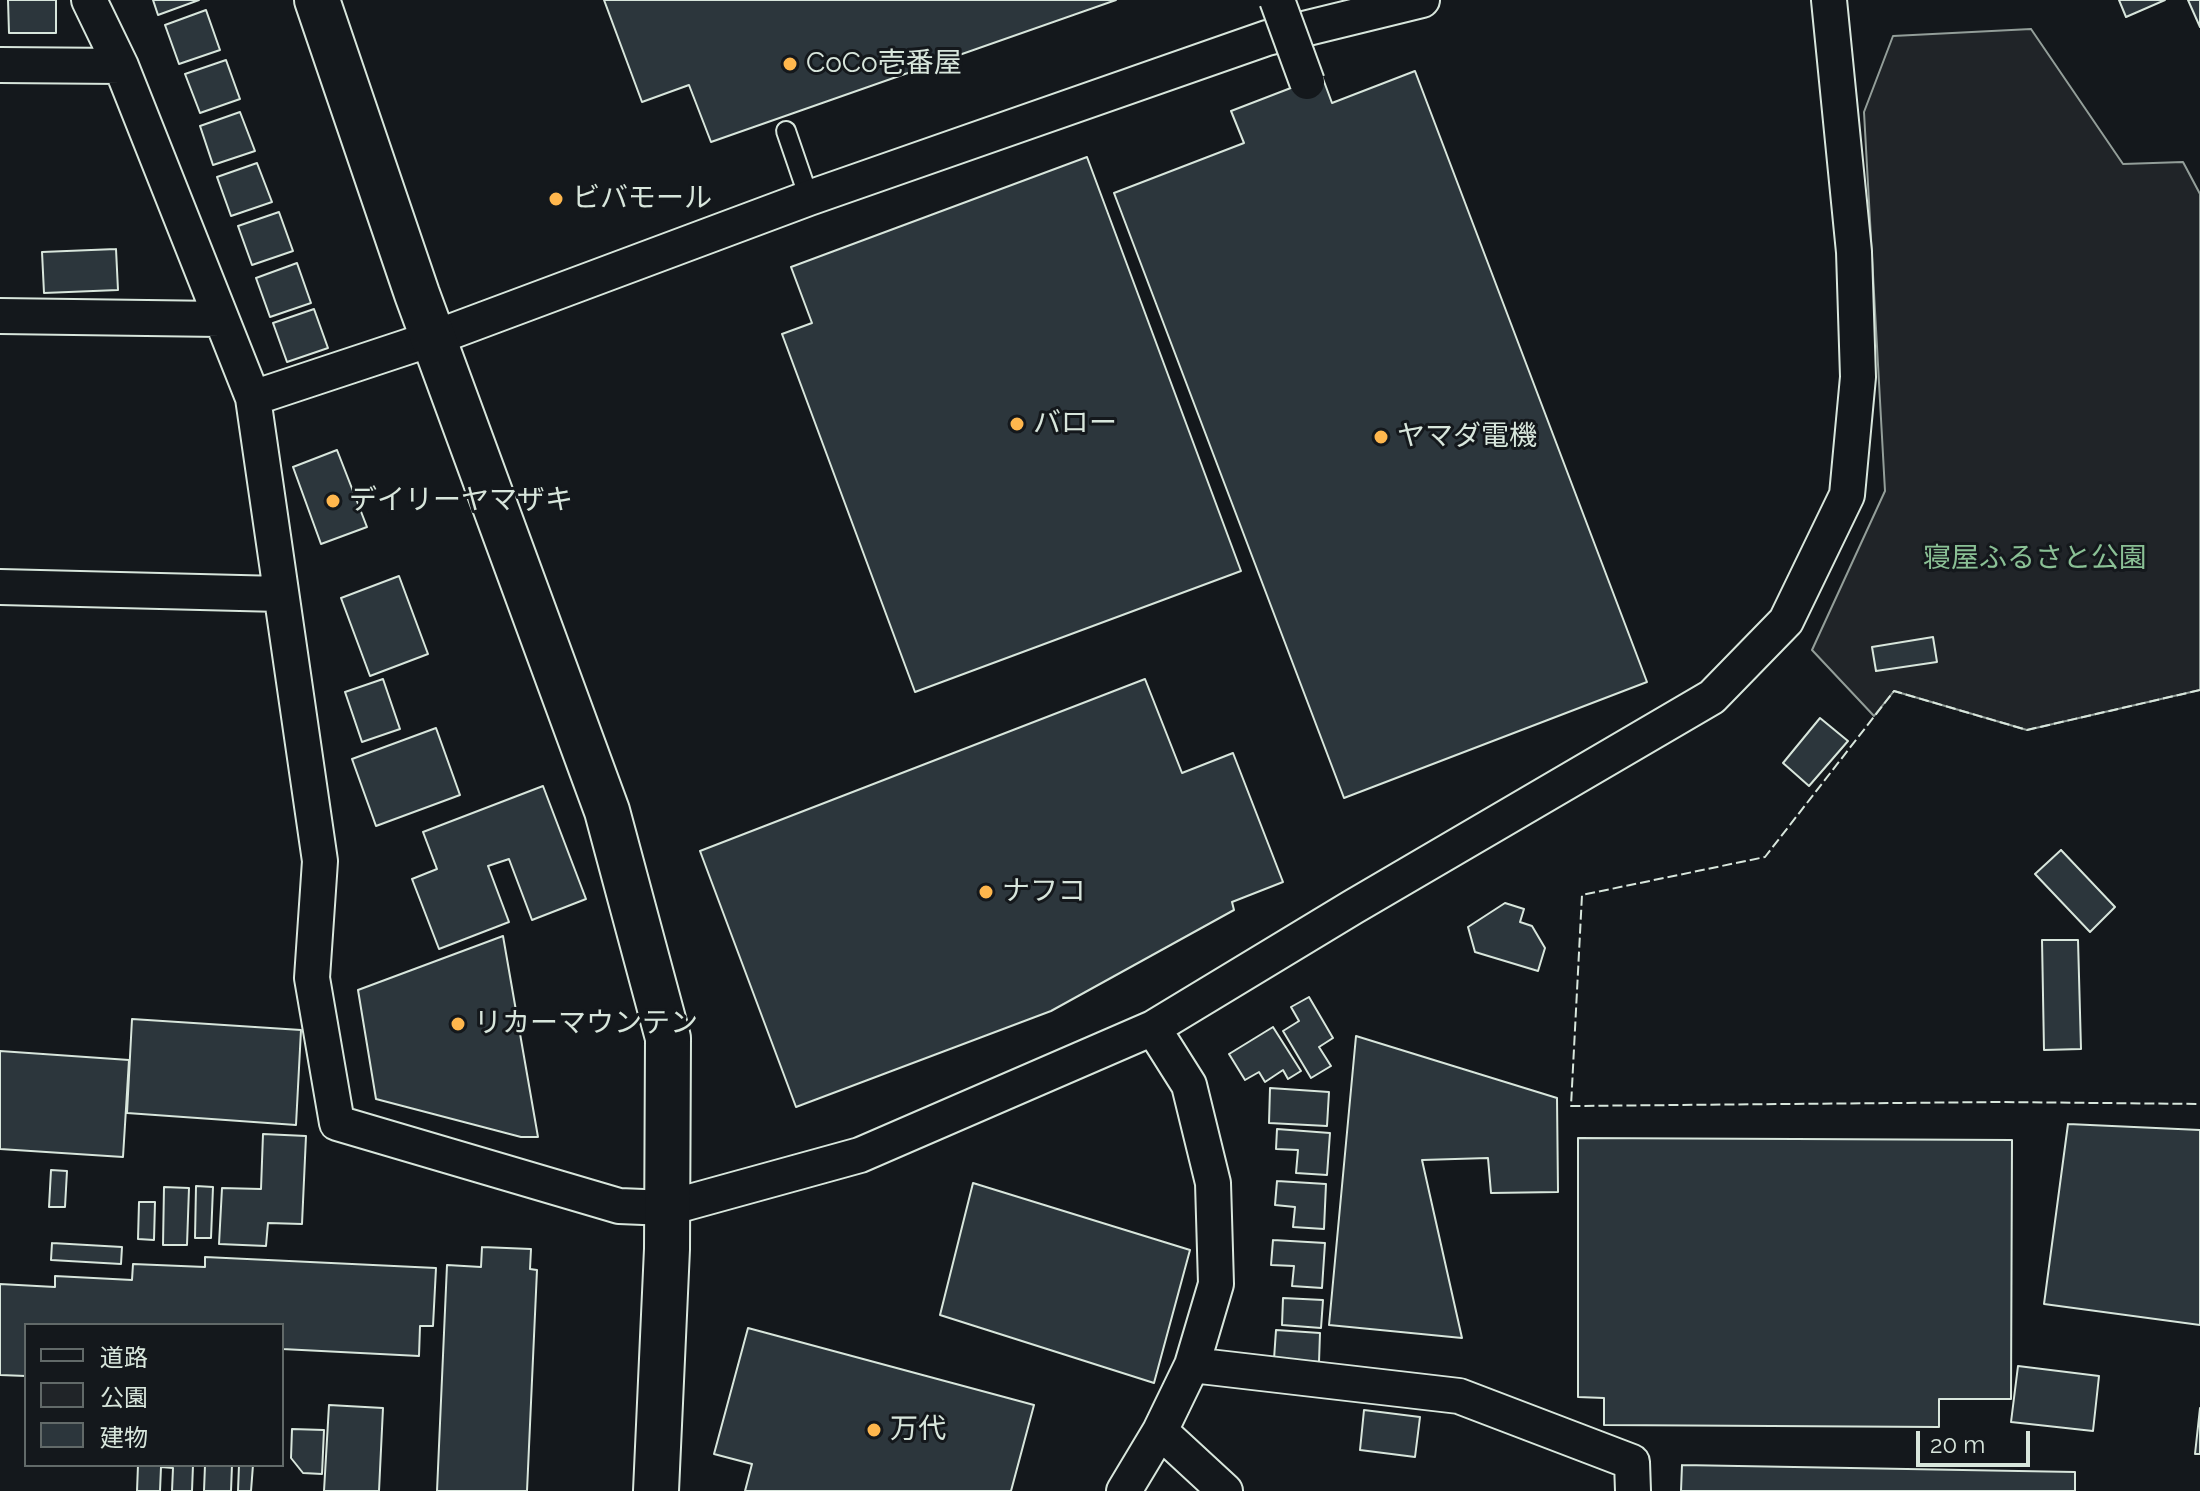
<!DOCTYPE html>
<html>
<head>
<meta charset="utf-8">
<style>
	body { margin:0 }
	#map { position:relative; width:2200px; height:1491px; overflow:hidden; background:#14181c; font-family:Raleway,"Noto Sans JP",sans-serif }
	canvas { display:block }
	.legend { position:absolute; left:24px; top:1323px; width:260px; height:144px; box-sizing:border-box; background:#14181c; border:2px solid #626a69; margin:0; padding:10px 14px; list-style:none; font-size:24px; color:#d8e6dc }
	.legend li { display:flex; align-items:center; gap:16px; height:40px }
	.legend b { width:40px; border:2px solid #626a69 }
	.scale { position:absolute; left:1916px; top:1431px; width:114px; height:36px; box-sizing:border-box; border:4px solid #d8e6dc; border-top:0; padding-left:10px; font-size:24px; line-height:28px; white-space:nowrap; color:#d8e6dc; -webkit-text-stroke:6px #14181c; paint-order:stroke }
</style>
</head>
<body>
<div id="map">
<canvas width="2200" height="1491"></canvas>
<ul class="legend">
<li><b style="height:10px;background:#14181c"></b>道路</li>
<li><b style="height:22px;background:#202428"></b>公園</li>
<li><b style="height:22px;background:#2c363c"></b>建物</li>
</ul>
<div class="scale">20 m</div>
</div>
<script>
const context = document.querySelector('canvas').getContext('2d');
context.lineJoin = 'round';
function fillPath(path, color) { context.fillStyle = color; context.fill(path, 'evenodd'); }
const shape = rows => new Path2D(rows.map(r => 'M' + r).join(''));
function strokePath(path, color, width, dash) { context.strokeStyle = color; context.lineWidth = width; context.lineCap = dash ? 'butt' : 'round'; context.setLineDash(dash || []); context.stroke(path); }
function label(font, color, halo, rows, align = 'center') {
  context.font = font + ' Raleway,"Noto Sans JP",sans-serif'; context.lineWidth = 6; context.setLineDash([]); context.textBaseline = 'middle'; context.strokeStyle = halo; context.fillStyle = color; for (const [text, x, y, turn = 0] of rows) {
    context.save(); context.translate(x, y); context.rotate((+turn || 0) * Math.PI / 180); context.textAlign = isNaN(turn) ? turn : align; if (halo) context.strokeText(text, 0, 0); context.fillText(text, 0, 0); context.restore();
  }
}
const green = shape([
	[2031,29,2123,164,2183,162,2200,194,2200,690,2027,730,1894,691,1874,716,1812,650,1885,491,1864,112,1893,36,2031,29]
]);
const building = shape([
	[8,0,56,0,56,33,9,33,8,0],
	[153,0,199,0,158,15,153,0],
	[604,0,1116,0,711,142,689,85,642,102,604,0],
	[2119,0,2165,0,2126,17,2119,0],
	[2188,0,2200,0,2200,27,2188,0],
	[206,10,220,50,179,64,165,25,206,10],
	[226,60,240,99,200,113,185,74,226,60],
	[1415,71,1647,682,1344,798,1114,193,1244,143,1231,111,1322,76,1332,103,1415,71],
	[240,112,255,151,213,165,200,126,240,112],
	[1087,157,1241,571,915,692,782,334,812,323,791,267,1087,157],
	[257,163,272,202,231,216,217,177,257,163],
	[279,212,293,251,252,265,238,226,279,212],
	[116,249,118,290,44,293,42,252,116,249],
	[297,263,311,303,270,317,256,278,297,263],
	[314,309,328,348,287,362,273,323,314,309],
	[337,450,367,527,321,544,293,467,337,450],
	[399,576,428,654,370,676,341,598,399,576],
	[1933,637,1937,662,1876,671,1872,647,1933,637],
	[383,679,400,729,362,742,345,692,383,679],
	[1145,679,1182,773,1233,753,1283,882,1232,902,1234,910,1051,1011,796,1107,700,851,1145,679],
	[1820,718,1848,741,1809,786,1783,763,1820,718],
	[436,728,460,795,376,826,352,759,436,728],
	[543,786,586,899,532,920,509,859,488,866,509,922,439,949,412,879,437,869,423,832,543,786],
	[2061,850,2115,907,2090,932,2035,874,2061,850],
	[1505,903,1524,909,1520,922,1532,926,1545,948,1538,971,1475,952,1468,927,1505,903],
	[503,936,538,1137,521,1137,376,1099,358,990,503,936],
	[2042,940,2078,940,2081,1049,2044,1050,2042,940],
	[1309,997,1333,1038,1319,1047,1331,1066,1311,1078,1283,1031,1299,1021,1291,1007,1309,997],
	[132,1019,301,1030,296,1125,127,1113,132,1019],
	[1273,1027,1301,1071,1288,1079,1283,1070,1265,1082,1259,1072,1245,1080,1229,1054,1273,1027],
	[1356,1036,1557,1098,1558,1192,1491,1193,1488,1158,1422,1160,1462,1338,1329,1325,1356,1036],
	[0,1051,129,1060,123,1157,0,1149,0,1051],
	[1270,1088,1329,1092,1327,1126,1269,1123,1270,1088],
	[2068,1124,2200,1130,2200,1325,2044,1304,2068,1124],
	[1277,1129,1330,1133,1327,1175,1296,1173,1298,1150,1276,1149,1277,1129],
	[263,1134,306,1136,302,1224,268,1223,266,1246,219,1244,222,1188,261,1189,263,1134],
	[1578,1138,2012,1140,2011,1399,1939,1399,1939,1427,1604,1425,1604,1398,1578,1397,1578,1138],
	[51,1170,67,1171,65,1207,49,1207,51,1170],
	[1277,1181,1326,1184,1324,1229,1293,1227,1295,1207,1275,1205,1277,1181],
	[973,1183,1190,1250,1154,1383,940,1315,973,1183],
	[196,1186,213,1187,211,1238,195,1238,196,1186],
	[164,1187,189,1188,187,1245,163,1245,164,1187],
	[139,1202,155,1202,154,1240,138,1239,139,1202],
	[1273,1240,1325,1243,1322,1288,1292,1286,1294,1266,1271,1265,1273,1240],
	[52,1243,122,1247,121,1264,51,1260,52,1243],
	[482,1247,531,1249,530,1269,537,1270,527,1491,437,1491,447,1265,481,1267,482,1247],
	[205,1257,436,1268,433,1326,420,1326,419,1356,282,1349,282,1325,26,1325,26,1376,0,1375,0,1284,55,1287,55,1276,132,1280,133,1264,205,1267,205,1257],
	[1283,1298,1323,1300,1321,1328,1282,1325,1283,1298],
	[748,1328,1034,1405,1011,1491,745,1491,752,1464,714,1454,748,1328],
	[1276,1330,1320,1333,1319,1362,1274,1359,1276,1330],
	[2018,1366,2099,1376,2093,1431,2011,1422,2018,1366],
	[329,1405,383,1408,379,1491,324,1491,329,1405],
	[2200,1408,2200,1454,2195,1454,2200,1408],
	[1364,1410,1420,1417,1415,1457,1360,1450,1364,1410],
	[292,1429,324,1430,322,1474,303,1473,291,1458,292,1429],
	[138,1465,193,1465,192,1491,172,1491,173,1468,161,1467,160,1491,137,1491,138,1465],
	[205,1465,232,1465,231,1491,204,1491,205,1465],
	[239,1465,253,1465,251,1491,238,1491,239,1465],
	[1682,1465,2075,1472,2075,1491,1681,1491,1682,1465]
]);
const lane = shape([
	[786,131,809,198]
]);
const street = shape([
	[89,0,121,66,253,398,320,861,312,978,337,1123,619,1206,668,1208,860,1155,1153,1028,1353,907,1712,697,1786,621,1847,495,1858,377,1854,252,1829,0],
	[0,65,121,66],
	[0,316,220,319],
	[253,398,434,338,809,198,1267,38,1422,0],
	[0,587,280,594],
	[1192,1365,1459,1396,1632,1462,1633,1491],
	[1160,1431,1225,1491],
	[1124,1491,1160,1431,1192,1365,1216,1284,1213,1183,1189,1085,1153,1028]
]);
const secondary = shape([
	[317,0,417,294,607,811,668,1038,667,1249,656,1491]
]);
const streetBridge = shape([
	[1277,0,1307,82]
]);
const fence = shape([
	[2200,690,2027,730,1894,691,1765,857,1582,895,1571,1106,2001,1102,2200,1104]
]);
const markers = [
	[790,64,8,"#ffb74d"],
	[556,199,8,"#ffb74d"],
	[1017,424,8,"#ffb74d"],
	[1381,437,8,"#ffb74d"],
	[333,501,8,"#ffb74d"],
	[986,892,8,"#ffb74d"],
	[458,1024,8,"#ffb74d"],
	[874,1430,8,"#ffb74d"]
];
const poiNames = [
	["CoCo壱番屋",806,64],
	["ビバモール",572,199],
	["バロー",1033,424],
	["ヤマダ電機",1397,437],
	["デイリーヤマザキ",349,501],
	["ナフコ",1002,892],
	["リカーマウンテン",474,1024],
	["万代",890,1430]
];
const parkNames = [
	["寝屋ふるさと公園",2035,559]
];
fillPath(green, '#202428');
strokePath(green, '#939e99', 2);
fillPath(building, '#2c363c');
strokePath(building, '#d8e6dc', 2);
strokePath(lane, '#d8e6dc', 22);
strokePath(street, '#d8e6dc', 38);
strokePath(secondary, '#d8e6dc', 48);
strokePath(lane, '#14181c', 18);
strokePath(street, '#14181c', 34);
strokePath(secondary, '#14181c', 44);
strokePath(streetBridge, '#d8e6dc', 38, []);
strokePath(streetBridge, '#14181c', 34);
strokePath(fence, '#d8e6dc', 2, [10, 4]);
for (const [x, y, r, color] of markers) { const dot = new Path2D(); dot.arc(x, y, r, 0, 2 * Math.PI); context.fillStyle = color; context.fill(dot); strokePath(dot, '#14181c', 3); }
label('28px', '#d8e6dc', '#14181c', poiNames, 'left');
label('28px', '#8ac095', '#14181c', parkNames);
</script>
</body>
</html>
